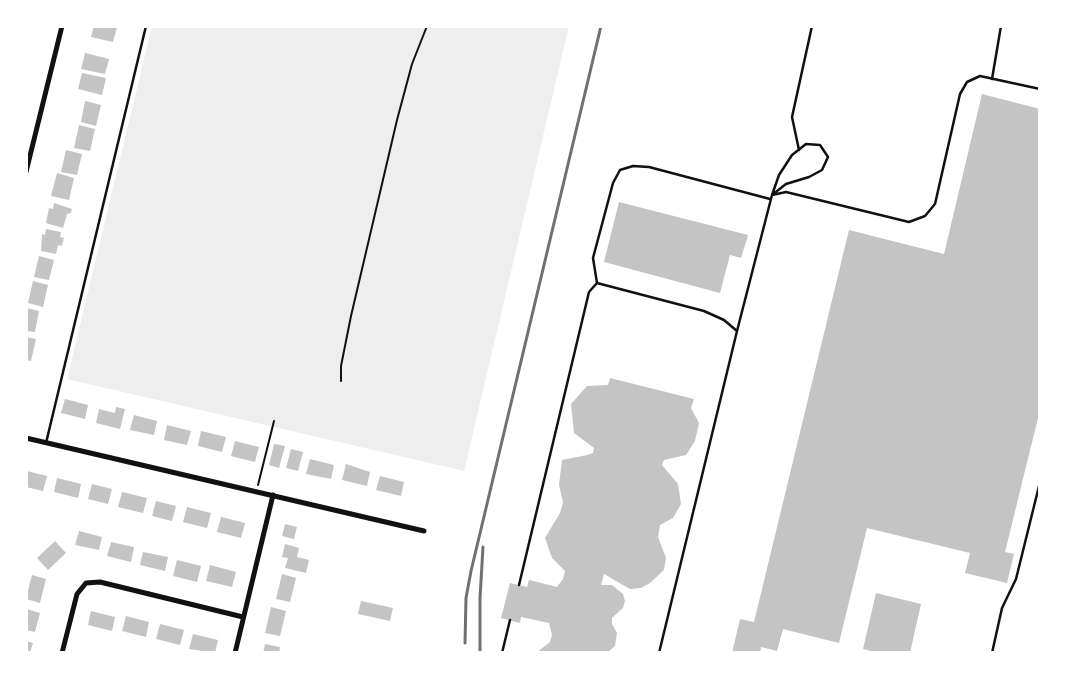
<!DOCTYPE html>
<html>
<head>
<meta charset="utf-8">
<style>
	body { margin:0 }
	#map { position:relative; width:1066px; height:679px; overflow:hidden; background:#fff; font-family:Georgia,serif }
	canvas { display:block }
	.frame { position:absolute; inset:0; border:28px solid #fff; pointer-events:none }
</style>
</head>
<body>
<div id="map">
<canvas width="1066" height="679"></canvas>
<div class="frame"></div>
</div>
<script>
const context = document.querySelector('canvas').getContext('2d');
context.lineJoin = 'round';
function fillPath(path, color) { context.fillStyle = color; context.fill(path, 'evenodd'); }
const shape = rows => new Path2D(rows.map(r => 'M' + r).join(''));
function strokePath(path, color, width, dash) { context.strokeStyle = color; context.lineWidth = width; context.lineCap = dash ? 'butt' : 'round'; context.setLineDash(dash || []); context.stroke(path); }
const green = shape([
	[152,26,569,26,464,471,67,379]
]);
const building = shape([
	[94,26,117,27,113,42,91,37],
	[85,53,109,59,105,74,81,69],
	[82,73,106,78,102,95,78,89],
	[982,94,1040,109,1040,410,1005,552,1014,554,1007,583,965,573,970,553,867,528,839,643,783,629,777,651,761,647,760,653,732,653,740,619,754,622,849,230,944,254],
	[85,101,101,105,96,126,81,122],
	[79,125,95,129,90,151,74,148],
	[66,150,82,154,77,175,61,172],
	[57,173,74,178,69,200,51,196],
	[619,202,748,235,741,258,730,255,720,293,604,262],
	[54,203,72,209,71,213,67,214,63,228,46,223,49,208,53,209],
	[46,229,61,232,60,237,64,238,62,246,58,245,56,254,41,251,42,234,45,235],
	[39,256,54,260,49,280,34,277],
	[33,281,48,285,43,307,28,303],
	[26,308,39,311,35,332,26,331],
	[26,337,36,339,31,361,26,360],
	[610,378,694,399,691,408,699,423,695,441,686,455,664,460,662,465,678,484,681,504,673,518,660,525,658,537,666,558,664,570,650,583,641,588,630,589,604,574,601,585,612,585,623,594,625,601,623,608,612,618,612,624,617,633,615,646,607,653,536,653,550,642,552,635,549,623,521,617,520,623,501,618,510,583,527,587,529,580,557,587,563,579,565,571,552,558,545,538,560,513,563,502,559,485,562,460,587,455,593,453,594,448,574,433,571,404,587,386,608,385],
	[65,399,88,405,85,419,61,413],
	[116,407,125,409,120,429,96,423,99,409,115,413],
	[134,415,157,421,154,435,130,430],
	[167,425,191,431,187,445,164,440],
	[201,431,226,437,222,452,198,446],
	[235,441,259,447,255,462,231,456],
	[274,444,285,446,279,468,269,465],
	[291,449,303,452,298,471,286,468],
	[310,459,334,465,331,479,306,474],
	[346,464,370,472,367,486,342,480],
	[27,471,47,476,43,491,26,487],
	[380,476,404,482,401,496,376,490],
	[57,478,81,484,78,498,54,492],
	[92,484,112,489,108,504,88,499],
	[122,492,147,498,143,513,118,507],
	[156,501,176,506,172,521,152,516],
	[187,507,211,513,207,528,183,522],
	[221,517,245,523,241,538,217,532],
	[285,524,297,527,294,539,282,536],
	[79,531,102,537,99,550,75,545],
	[55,541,66,553,48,570,37,558],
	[111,542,134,547,131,562,107,556],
	[285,544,299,548,297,557,309,560,306,573,285,568,288,558,282,557],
	[143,552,168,557,165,571,140,565],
	[177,560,201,566,197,582,173,576],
	[210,565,236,572,232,587,206,581],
	[282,574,296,578,290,602,276,599],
	[32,575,46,579,40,603,26,599],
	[876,593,921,604,910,653,878,653,863,649],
	[361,601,393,608,390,621,358,614],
	[271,607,286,611,280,636,265,633],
	[26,609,40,613,35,632,26,630],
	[91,611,115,617,112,631,88,625],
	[126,616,149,622,146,637,122,631],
	[160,624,184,630,180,645,156,639],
	[193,634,218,640,215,653,189,649],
	[26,641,33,643,30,653,26,653],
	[265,644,280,647,279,653,263,653]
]);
const path = shape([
	[341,381,341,366,351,316,397,120,412,64,427,26],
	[258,485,274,421]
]);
const service = shape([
	[992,79,1001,26],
	[806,144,820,145,828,157,822,170,809,177,786,184,772,195,779,175,792,155,806,144],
	[799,150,792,117,812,26],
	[597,283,593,258,613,183,620,170,633,166,649,167,770,199],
	[46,443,146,26],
	[519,585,589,292,597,283,704,311,724,320,737,331,772,195,786,192,909,222,925,216,935,204,960,94,967,82,980,76,1040,89],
	[502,653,510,620],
	[659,653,737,331],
	[992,653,1002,608,1016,579,1040,482]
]);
const minor = shape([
	[26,172,62,26],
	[26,438,424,531],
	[62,653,77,594,86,583,100,582,243,617],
	[235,653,273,495]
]);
const rail = shape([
	[465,643,466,598,471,571,601,26],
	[480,653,480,598,483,547]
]);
fillPath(green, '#eee');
fillPath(building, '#c4c4c4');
strokePath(path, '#111', 2);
strokePath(service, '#111', 2.5);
strokePath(minor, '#111', 5);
strokePath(rail, '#707070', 3);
</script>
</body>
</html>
